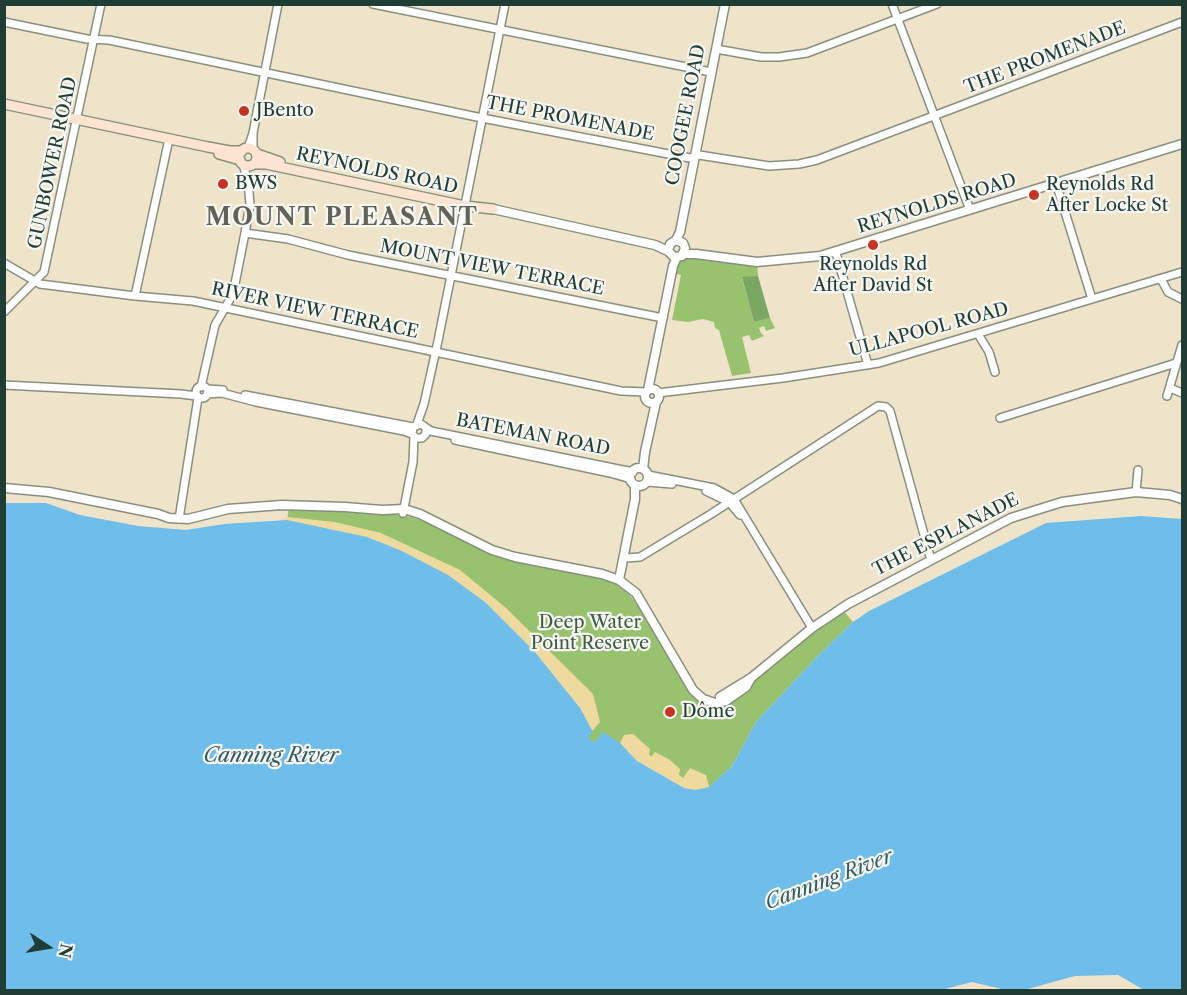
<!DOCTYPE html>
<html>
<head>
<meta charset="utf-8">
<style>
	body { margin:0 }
	#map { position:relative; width:1187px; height:995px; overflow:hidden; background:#efe4ca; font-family:"Libre Caslon Text",serif }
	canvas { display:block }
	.frame { position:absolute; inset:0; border:6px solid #1f3d34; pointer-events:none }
	.north { position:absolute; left:18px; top:917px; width:60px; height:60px; -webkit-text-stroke:4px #f6f6f2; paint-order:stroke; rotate:102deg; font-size:16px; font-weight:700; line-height:24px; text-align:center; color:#1f3d34 }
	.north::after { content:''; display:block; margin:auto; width:21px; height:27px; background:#1f3d34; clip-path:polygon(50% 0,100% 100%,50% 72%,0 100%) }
</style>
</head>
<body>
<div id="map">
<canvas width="1187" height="995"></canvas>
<div class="frame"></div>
<div class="north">N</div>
</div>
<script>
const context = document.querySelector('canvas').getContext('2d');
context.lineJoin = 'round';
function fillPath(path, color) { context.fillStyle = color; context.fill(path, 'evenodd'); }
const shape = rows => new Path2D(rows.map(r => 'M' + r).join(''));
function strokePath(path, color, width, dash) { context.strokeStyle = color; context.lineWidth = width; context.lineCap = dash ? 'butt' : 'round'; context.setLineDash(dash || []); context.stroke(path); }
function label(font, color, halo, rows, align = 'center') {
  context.font = font + ' "Libre Caslon Text",serif'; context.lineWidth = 4.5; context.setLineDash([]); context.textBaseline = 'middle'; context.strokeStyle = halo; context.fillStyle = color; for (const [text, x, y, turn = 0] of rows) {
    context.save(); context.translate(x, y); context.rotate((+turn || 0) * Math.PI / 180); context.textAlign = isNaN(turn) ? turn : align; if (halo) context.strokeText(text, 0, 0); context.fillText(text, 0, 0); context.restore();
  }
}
const green = shape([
	[683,254,757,262,758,276,742,278,754,322,770,318,775,328,766,331,764,326,759,328,761,333,764,336,752,341,749,335,742,337,751,373,732,376,719,330,715,328,714,322,703,319,688,322,672,320,681,275,672,273],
	[289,507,370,511,411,517,437,526,500,557,591,576,616,584,629,594,647,618,687,687,715,701,734,695,843,610,853,622,814,660,756,722,732,766,709,787,696,790,603,733,594,743,287,520]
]);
const forest = shape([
	[758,276,770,318,754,322,742,277]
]);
const sand = shape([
	[287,517,335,522,381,533,460,570,506,608,593,694,600,722,587,737,273,523],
	[633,734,650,749,649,754,651,757,655,752,670,760,680,769,679,775,683,778,690,768,706,775,709,787,696,790,684,788,637,761,620,743,624,735]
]);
const water = shape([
	[5,503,46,503,80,515,138,526,186,530,224,524,287,520,367,537,402,551,448,575,485,602,534,651,580,708,593,732,588,737,594,743,603,732,620,743,637,761,684,788,696,790,709,787,732,766,756,722,814,660,853,622,869,611,1046,523,1141,516,1182,519,1182,990,1144,990,1118,975,1075,976,1024,990,1006,990,972,982,941,990,5,990]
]);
const minor = shape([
	[373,4,711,72],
	[892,4,970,210],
	[4,22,87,39,109,40,482,118,684,157,691,158,699,155,769,166,799,164,817,160,1182,22],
	[716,49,761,57,779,57,807,53,937,4],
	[248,148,253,133,278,4],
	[253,150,253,135],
	[1056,183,1092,299],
	[245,233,288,239,348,255,663,318],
	[836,253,868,365],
	[4,263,40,284,135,296,193,301,621,391,646,392],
	[1161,279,1168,292,1182,299],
	[135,296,169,139],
	[4,312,44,272,101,4],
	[978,334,989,352,995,372],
	[4,385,181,394,196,396],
	'196 392a6 6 0 1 1 12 0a6 6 0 1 1-12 0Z',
	[201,387,215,325,233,294,245,233,250,204,248,182,243,164],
	[1170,388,1182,393],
	[208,389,223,390],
	[658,393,783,378,879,363,1182,272],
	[207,394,222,393,256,402,404,431,412,434],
	[245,395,413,427],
	[1167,396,1182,345],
	[1000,418,1176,363],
	[417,424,424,404,438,341,505,4],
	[426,429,426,434,422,438,416,438,412,434,413,427,421,424,431,431,633,472],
	[455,440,610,473,631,479],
	[648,475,714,488,734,499,812,628],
	[647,482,672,484],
	[706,491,729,502,740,515],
	[1136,492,1138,470],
	[403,513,413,462,414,437],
	[179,519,198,398],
	[625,558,640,557,711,514,878,406,886,407,890,411,931,560]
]);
const tertiary = shape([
	[493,209,655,245,668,251,674,257,682,256,685,248,683,243,676,240,670,244,668,251],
	[676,240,680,232,725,4],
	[683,254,696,254,757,262,820,256,1182,144],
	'645 396a7 7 0 1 1 14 0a7 7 0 1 1-14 0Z',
	[648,390,673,266,677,257],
	'630 477a9 9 0 1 1 18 0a9 9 0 1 1-18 0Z',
	[643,469,645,452,656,402],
	[4,488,49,492,158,514,169,518,188,519,228,509,282,505,345,507,382,510,404,509,420,514,492,550,515,557,602,574,619,580,636,593,693,690,703,699,715,703,726,701,746,687,751,678],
	[619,580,635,499,635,485],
	[720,697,751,678,812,628,848,604,1011,518,1062,502,1136,492,1170,495,1182,499]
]);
const secondary = shape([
	[4,104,208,147,230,151,242,151],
	'239 157a9 9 0 1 1 18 0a9 9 0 1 1-18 0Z',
	[219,154,240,160],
	[257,154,280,162],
	[254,164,266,164,465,206,493,209]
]);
const markers = [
	[244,111,6,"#c8321e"],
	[223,184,6,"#c8321e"],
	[1034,195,6,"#c8321e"],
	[873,245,6,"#c8321e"],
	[670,712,6,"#c8321e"]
];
const streetNames = [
	["THE PROMENADE",1045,58,-21],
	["COOGEE ROAD",686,115,-79],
	["THE PROMENADE",570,119,11],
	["GUNBOWER ROAD",53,163,-78],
	["REYNOLDS ROAD",377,171,12],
	["REYNOLDS ROAD",937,204,-17],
	["MOUNT VIEW TERRACE",492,268,11],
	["RIVER VIEW TERRACE",315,311,12],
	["ULLAPOOL ROAD",929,330,-15],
	["BATEMAN ROAD",533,435,11],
	["THE ESPLANADE",946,535,-27]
];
const poiNames = [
	["JBento",256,111],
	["BWS",235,184],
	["Reynolds Rd",1046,185],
	["After Locke St",1046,206],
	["Reynolds Rd",873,265,"center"],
	["After David St",873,286,"center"],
	["Dôme",682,712]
];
const parkNames = [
	["Deep Water",590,623],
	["Point Reserve",590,644]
];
const waterNames = [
	["Canning River",271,756],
	["Canning River",829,880,-21]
];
const districtNames = [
	["MOUNT PLEASANT",342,218]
];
fillPath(green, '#99c26f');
fillPath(forest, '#7aa862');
fillPath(sand, '#eeda9e');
fillPath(water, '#6fbdea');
strokePath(minor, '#87907f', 10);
strokePath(tertiary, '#87907f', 11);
strokePath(secondary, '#87907f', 12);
strokePath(minor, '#fff', 7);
strokePath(tertiary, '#fff', 8);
strokePath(secondary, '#fde4d0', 9);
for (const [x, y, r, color] of markers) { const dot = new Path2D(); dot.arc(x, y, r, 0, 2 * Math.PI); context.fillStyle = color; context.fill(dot); strokePath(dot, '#f6f6f2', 2); }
label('18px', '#1f3d34', '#f6f6f2', streetNames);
label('18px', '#1f3d34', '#f6f6f2', poiNames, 'left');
label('18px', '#3e5e43', '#f6f6f2', parkNames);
label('italic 20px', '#335d62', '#f6f6f2', waterNames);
context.letterSpacing = '1.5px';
label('bold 24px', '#636257', '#f6f6f2', districtNames);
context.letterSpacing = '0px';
</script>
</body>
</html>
